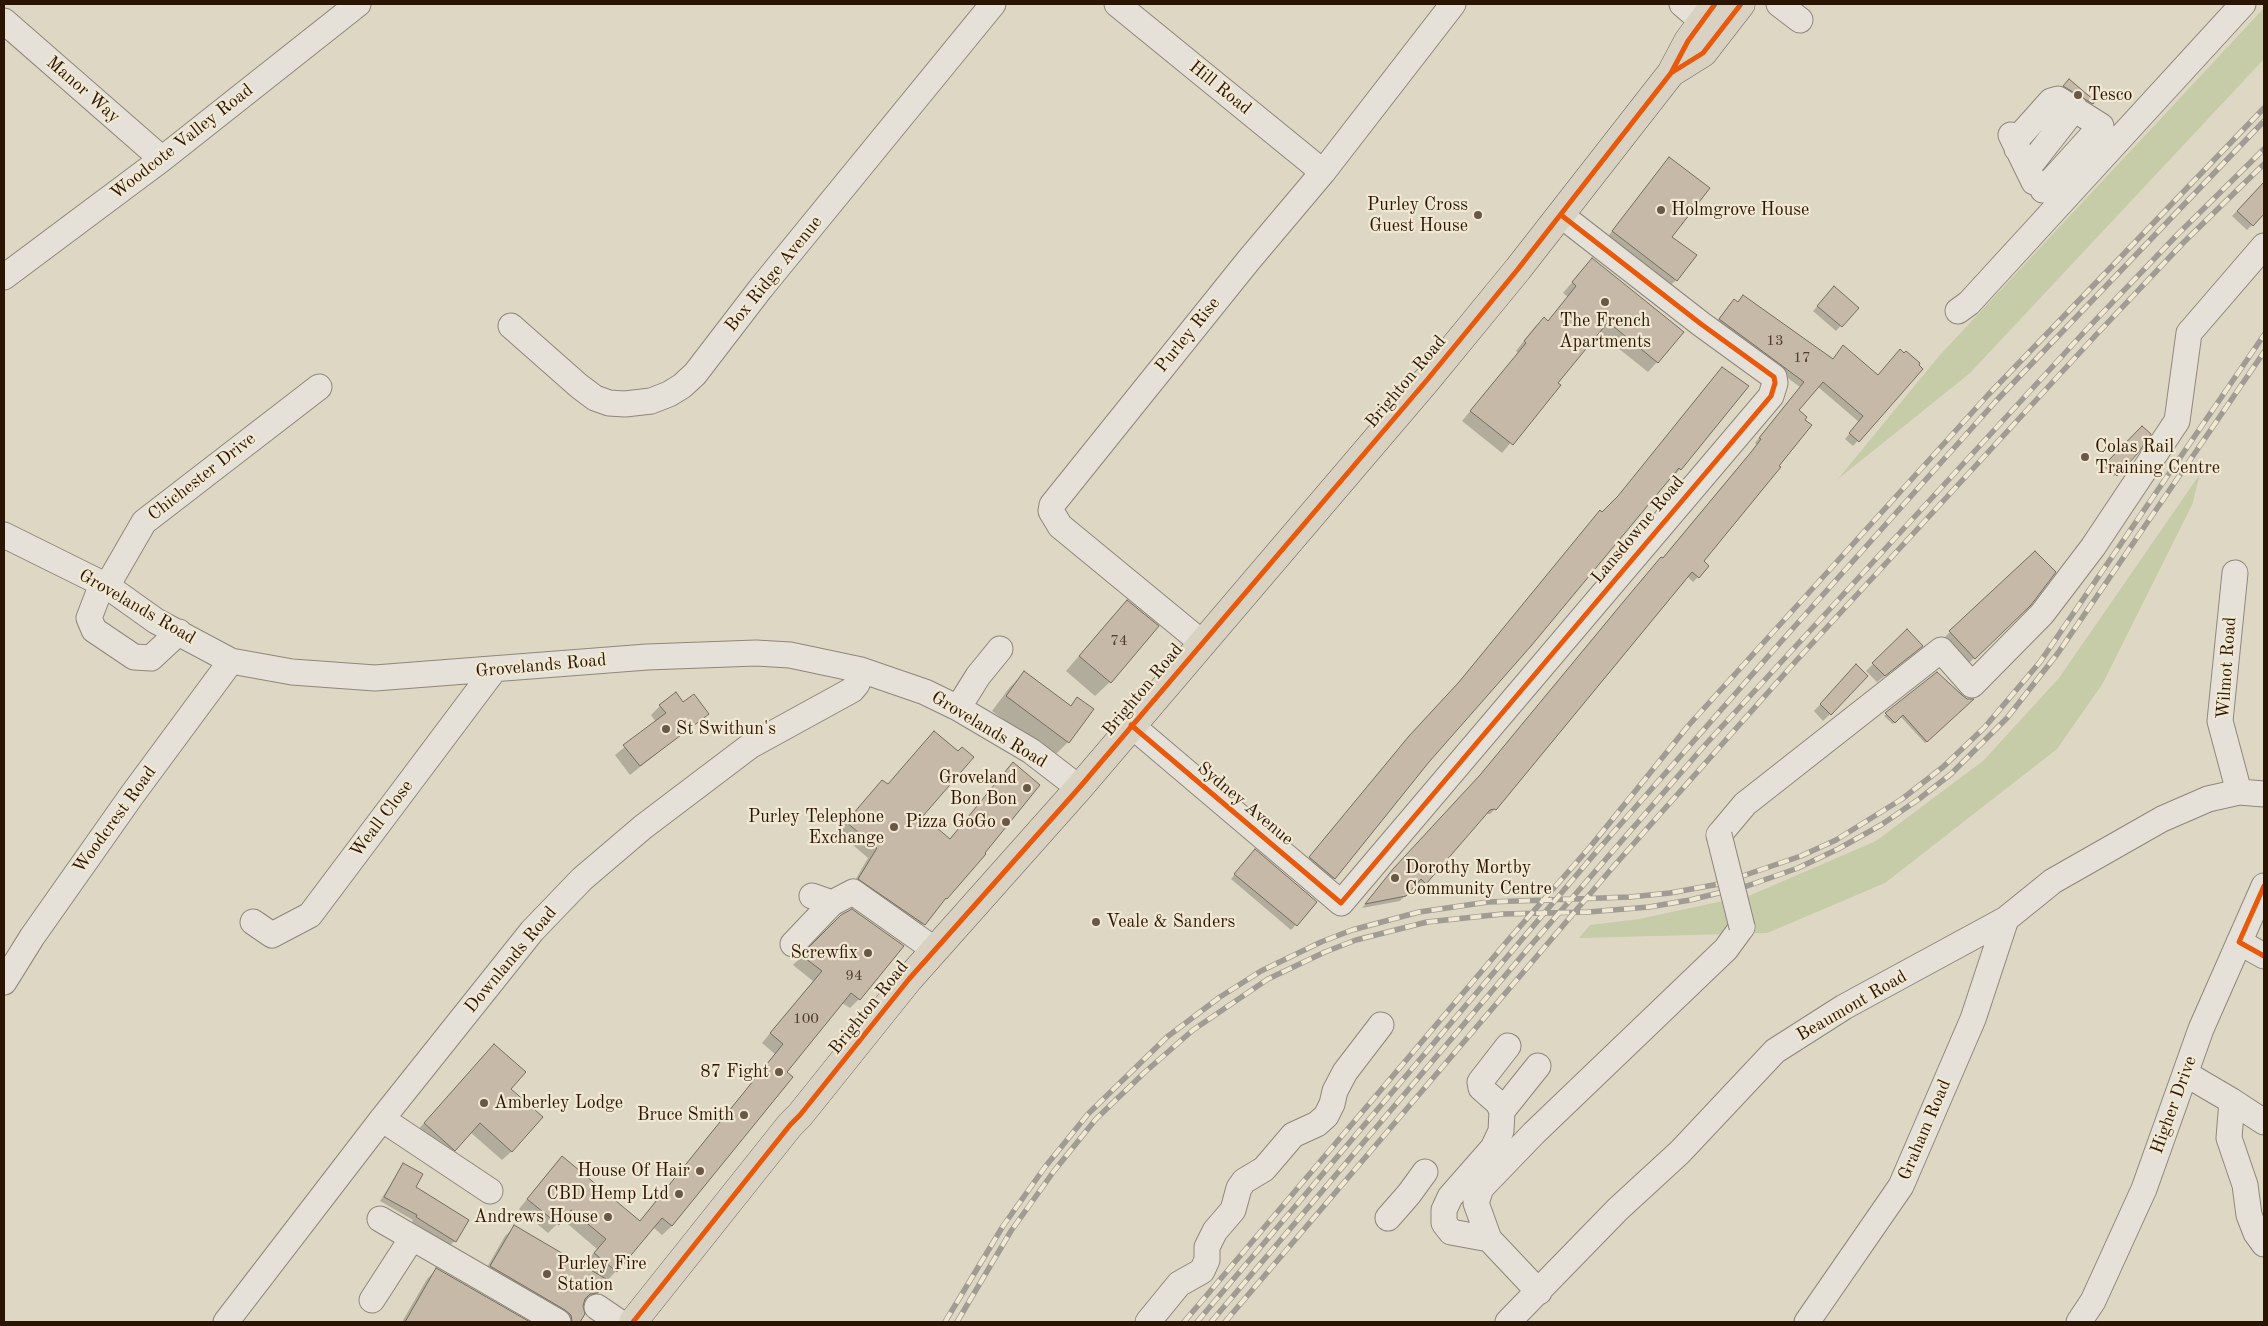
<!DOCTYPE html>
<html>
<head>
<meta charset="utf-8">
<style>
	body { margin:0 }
	#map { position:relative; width:2268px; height:1326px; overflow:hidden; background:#ded7c4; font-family:"Old Standard TT",serif }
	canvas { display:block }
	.frame { position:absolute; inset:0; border:5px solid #2b1402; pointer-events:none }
</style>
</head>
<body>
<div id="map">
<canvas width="2268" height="1326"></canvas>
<div class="frame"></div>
</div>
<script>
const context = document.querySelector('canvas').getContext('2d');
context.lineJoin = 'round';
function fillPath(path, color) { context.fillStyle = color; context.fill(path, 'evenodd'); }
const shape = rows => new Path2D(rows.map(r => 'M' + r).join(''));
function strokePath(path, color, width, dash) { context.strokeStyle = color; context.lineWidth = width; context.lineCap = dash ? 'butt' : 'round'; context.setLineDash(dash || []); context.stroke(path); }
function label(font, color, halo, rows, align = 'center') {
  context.font = font + ' "Old Standard TT",serif'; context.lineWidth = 4.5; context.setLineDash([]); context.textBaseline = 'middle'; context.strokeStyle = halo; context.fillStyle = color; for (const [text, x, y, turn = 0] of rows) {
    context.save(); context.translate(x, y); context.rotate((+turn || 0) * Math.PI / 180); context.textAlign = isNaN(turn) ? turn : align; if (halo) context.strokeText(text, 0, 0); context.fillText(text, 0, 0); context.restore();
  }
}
const green = shape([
	[2264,8,2264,59,1970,373,1838,479,1939,356],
	[2200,474,2192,505,2103,683,2057,749,1885,883,1767,933,1579,938,1590,925,1639,919,1751,895,1876,841,1983,761,2059,678]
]);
const shadow = shape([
	[2064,85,2092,103,2088,108,2060,91],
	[1669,158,1671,237,1676,280,1669,287,1606,239],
	[2264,183,2264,213,2247,230,2232,216],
	[1592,259,1657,362,1648,372,1598,332,1556,383,1559,386,1502,453,1462,421,1518,353,1516,351,1534,328,1544,319,1547,322,1568,297,1563,293],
	[1830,292,1857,308,1836,331,1813,311],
	[1743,296,1832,360,1839,352,1878,376,1917,365,1922,369,1853,446,1845,439,1859,422,1817,386,1797,410,1702,561,1698,577,1693,582,1687,576,1495,809,1490,814,1485,814,1420,888,1416,884,1400,901,1362,908,1388,876,1475,782,1747,457,1757,445,1755,443,1800,387,1715,324,1729,305,1734,300,1737,303],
	[1747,386,1680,469,1676,474,1674,472,1428,761,1334,878,1329,882,1306,862,1404,742,1454,688,1602,514],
	[2142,427,2138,451,2114,476,2104,467],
	[2030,604,1967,665,1943,639,1950,632],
	[1113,616,1110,682,1095,696,1066,671],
	[1907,630,1915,653,1877,682,1866,671],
	[1024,673,1069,707,1078,699,1068,742,1054,756,992,711,1010,687],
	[1849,673,1830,714,1823,721,1814,711],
	[1937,673,1967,700,1971,700,1925,743,1900,716,1893,724,1884,716],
	[683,704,707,713,630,775,615,755,656,722,651,715,660,706],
	[1013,764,983,853,984,854,915,933,850,889,868,858,838,832,873,791,921,816,949,840],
	[1251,855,1316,902,1291,930,1231,879],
	[842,916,859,999,850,1008,842,1003,785,1072,792,1077,672,1226,662,1235,653,1227,616,1271,607,1281,604,1279,597,1292,587,1302,582,1303,584,1314,579,1322,559,1322,482,1276,505,1236,515,1227,597,1275,585,1263,597,1249,562,1219,548,1233,519,1209,553,1167,639,1222,775,1054,762,1043,813,981,793,965],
	[485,1055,510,1089,512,1151,502,1160,470,1132,445,1159,415,1133],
	[403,1165,414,1187,455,1241,450,1245,412,1222,413,1220,380,1201],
	[436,1270,527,1322,402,1322,427,1279]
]);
const building = shape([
	[2069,79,2095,101,2093,104,2063,86,2069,79],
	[1669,157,1710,188,1672,237,1697,255,1677,281,1612,231,1669,157],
	[2264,182,2264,214,2253,226,2237,211,2264,182],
	[1592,258,1684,332,1658,363,1608,322,1558,383,1561,385,1513,445,1470,411,1526,343,1524,341,1544,317,1548,321,1576,286,1572,282,1592,258],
	[1834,286,1859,308,1842,327,1817,306,1834,286],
	[1743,295,1833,359,1843,345,1878,375,1900,349,1904,353,1906,351,1920,363,1919,365,1923,369,1859,442,1849,433,1863,416,1823,382,1799,410,1807,417,1805,420,1812,425,1779,466,1781,467,1776,473,1704,561,1709,566,1699,578,1692,572,1496,810,1494,809,1490,810,1426,884,1421,879,1406,896,1365,904,1393,869,1480,775,1629,595,1661,557,1663,558,1752,451,1761,439,1759,438,1804,382,1719,319,1734,299,1738,302,1743,295],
	[1722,367,1749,386,1681,470,1679,468,1659,492,1531,646,1429,762,1335,879,1309,857,1409,736,1459,682,1600,510,1602,512,1618,496,1722,367],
	[2142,426,2151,434,2139,452,2117,476,2105,464,2142,426],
	[2035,551,2056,572,2031,605,1975,659,1949,631,2035,551],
	[1127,600,1159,626,1111,683,1079,656,1127,600],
	[1907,629,1923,646,1885,676,1872,663,1907,629],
	[1856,664,1868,676,1831,715,1820,704,1856,664],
	[1024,671,1071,706,1077,697,1094,709,1069,743,1006,696,1024,671],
	[1937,672,1962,695,1967,699,1974,699,1927,742,1903,715,1895,723,1885,713,1937,672],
	[676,692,683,702,694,694,709,714,640,766,623,745,666,713,659,705,676,692],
	[934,731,958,751,962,747,974,757,923,816,950,839,1013,762,1040,785,985,853,986,854,947,899,946,898,925,925,858,879,877,848,846,822,882,780,888,784,934,731],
	[1255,849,1317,902,1297,926,1234,874,1255,849],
	[852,909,904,946,860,1000,851,993,787,1072,793,1077,672,1226,662,1218,617,1272,594,1253,606,1239,571,1210,559,1225,527,1199,562,1156,640,1221,783,1044,770,1033,822,971,801,955,841,915,852,909],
	[494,1044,526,1072,511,1089,543,1117,512,1152,480,1123,455,1151,424,1123,494,1044],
	[403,1163,423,1174,416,1187,469,1220,456,1242,416,1217,417,1215,384,1197,403,1163],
	[514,1225,606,1279,598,1293,590,1294,585,1299,583,1306,585,1314,580,1322,572,1322,571,1315,565,1310,490,1266,514,1225],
	[436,1268,530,1322,405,1322,436,1268]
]);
const minor = shape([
	[1117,4,1323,172],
	[1682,4,1702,21],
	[1779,4,1800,20],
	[4,21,162,159],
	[2011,135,2034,182],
	[2017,149,2017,139,2051,101,2058,99,2101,126,2043,190],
	[2028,168,2075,108],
	[4,277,162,159,358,4],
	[1958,311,1969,303,2243,4],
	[511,326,579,386,595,398,609,403,625,404,651,401,669,394,682,386,695,374,761,288,993,4],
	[4,535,107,586,156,621,231,661,292,672,375,678,647,657,756,653,790,655,861,670,925,692,958,708,1031,751,1079,788],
	[2235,573,2220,721,2239,792],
	[102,584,89,618,94,630,134,657,151,658,179,632],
	[107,586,144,522,319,387],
	[1201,642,1060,526,1051,511,1052,505,1248,261,1323,172,1453,4],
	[958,708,978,676,1000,649],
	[1131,725,1341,903,1771,396,1775,383,1774,377,1701,324,1561,215],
	[1719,835,1745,804,1941,650,1972,685,2042,614,2093,547,2177,421,2189,333,2264,246],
	[812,896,832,903,853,892,935,950],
	[253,922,272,935,310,915,494,670],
	[2239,942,2264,956],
	[793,944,832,903],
	[4,982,32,937,132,795,231,661],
	[1508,1046,1480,1082,1481,1088,1498,1103,1502,1111,1501,1131,1493,1148,1450,1197,1444,1210,1444,1223,1451,1232,1489,1239,1539,1292],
	[2186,1074,2232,1101,2264,1122],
	[2232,1101,2229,1138,2245,1185,2249,1215,2256,1233,2264,1244],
	[1502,1111,1538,1066],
	[382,1119,490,1191],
	[1388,1218,1409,1194,1425,1172],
	[380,1219,558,1322],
	[1489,1239,1476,1203,1481,1188,1534,1133,1726,949,1742,927],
	[372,1300,412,1238],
	[597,1307,619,1322],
	[226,1322,382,1119,532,931,582,879,643,827,750,746,852,690,857,684,861,670],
	[1148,1322,1179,1284,1202,1271,1207,1260,1207,1247,1215,1231,1233,1210,1239,1188,1244,1181,1264,1169,1293,1135,1317,1124,1326,1116,1332,1104,1335,1091,1345,1072,1381,1025],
	[1508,1322,1618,1209,1680,1152,1775,1051,1844,1007,2006,919,2053,881,2162,819,2208,799,2239,792,2264,794],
	[1807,1322,1901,1186,1973,1019,2006,919],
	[2079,1322,2093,1301,2144,1189,2201,1029,2264,886]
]);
const highway = shape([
	[1671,73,1703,53,1741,4],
	[633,1322,790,1125,800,1115,909,979,1079,788,1427,380,1518,269,1671,73,1688,41,1715,4]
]);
const rail = shape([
	[945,1322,1003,1226,1045,1167,1088,1114,1167,1037,1220,997,1261,971,1321,942,1352,930,1419,912,1488,902,1630,897,1670,893,1719,884,1801,856,1836,840,1902,799,1943,767,1984,728,2040,662,2264,335],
	[957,1322,1011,1231,1054,1171,1096,1119,1145,1072,1193,1030,1268,979,1325,952,1356,940,1427,922,1503,914,1588,912,1649,907,1690,900,1747,886,1798,868,1838,849,1881,825,1919,799,1951,774,2007,718,2058,653,2264,352],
	[1184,1322,1509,939,1590,847,1688,726,1988,395,2264,108],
	[1197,1322,1597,851,1779,644,1996,401,2264,121],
	[1211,1322,1526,951,1705,745,2087,329,2177,235,2264,149],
	[1225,1322,1613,867,1796,661,2096,335,2184,242,2264,164]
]);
const minorBridge = shape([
	[1719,835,1742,927]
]);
const cycleway = shape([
	[1671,73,1703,53,1741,4],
	[1131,725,1341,903,1771,396,1775,383,1774,377,1701,324,1561,215],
	[2264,886,2239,942,2264,956],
	[633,1322,790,1125,800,1115,909,979,1079,788,1427,380,1518,269,1671,73,1688,41,1715,4]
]);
const markers = [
	[2078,95,5,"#6a5846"],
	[1661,210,5,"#6a5846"],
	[1478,215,5,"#6a5846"],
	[1605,302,5,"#6a5846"],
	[2085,457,5,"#6a5846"],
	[666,729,5,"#6a5846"],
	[1027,788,5,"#6a5846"],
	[1006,822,5,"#6a5846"],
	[894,827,5,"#6a5846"],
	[1395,878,5,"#6a5846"],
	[1096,922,5,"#6a5846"],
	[868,953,5,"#6a5846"],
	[779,1072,5,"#6a5846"],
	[484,1103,5,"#6a5846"],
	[744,1115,5,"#6a5846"],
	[700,1171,5,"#6a5846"],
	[679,1194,5,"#6a5846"],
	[608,1217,5,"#6a5846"],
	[547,1274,5,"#6a5846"]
];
const numberNames = [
	["13",1775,341],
	["17",1802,358],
	["74",1119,641],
	["94",854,976],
	["100",806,1019]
];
const streetNames = [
	["Hill Road",1220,88,39],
	["Manor Way",83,90,41],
	["Woodcote Valley Road",182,142,-38],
	["Box Ridge Avenue",774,274,-51],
	["Purley Rise",1188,335,-51],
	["Brighton Road",1406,382,-50],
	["Chichester Drive",202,477,-38],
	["Lansdowne Road",1638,530,-50],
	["Grovelands Road",137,607,30],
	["Grovelands Road",541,666,-5],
	["Wilmot Road",2227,668,-86],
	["Brighton Road",1143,690,-50],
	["Grovelands Road",989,730,31],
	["Sydney Avenue",1245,804,40],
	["Weall Close",382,819,-53],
	["Woodcrest Road",115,820,-54],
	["Downlands Road",511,960,-50],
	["Beaumont Road",1852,1006,-30],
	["Brighton Road",869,1008,-51],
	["Higher Drive",2174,1105,-70],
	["Graham Road",1925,1130,-67]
];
const poiNames = [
	["Tesco",2088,95,"left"],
	["Purley Cross",1468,205],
	["Guest House",1468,226],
	["Holmgrove House",1671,210,"left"],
	["The French",1605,321,"center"],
	["Apartments",1605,342,"center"],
	["Colas Rail",2095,447,"left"],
	["Training Centre",2095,468,"left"],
	["St Swithun's",676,729,"left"],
	["Groveland",1017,778],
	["Bon Bon",1017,799],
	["Purley Telephone",884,817],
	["Exchange",884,838],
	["Pizza GoGo",996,822],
	["Dorothy Mortby",1405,868,"left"],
	["Community Centre",1405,889,"left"],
	["Veale & Sanders",1106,922,"left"],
	["Screwfix",858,953],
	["87 Fight",769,1072],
	["Amberley Lodge",494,1103,"left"],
	["Bruce Smith",734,1115],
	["House Of Hair",690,1171],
	["CBD Hemp Ltd",669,1194],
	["Andrews House",598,1217],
	["Purley Fire",557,1264,"left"],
	["Station",557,1285,"left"]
];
fillPath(green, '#c6cba8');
fillPath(shadow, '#0003');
fillPath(building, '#c6b9a8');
strokePath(building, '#746d60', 1);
strokePath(minor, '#8e877a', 27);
strokePath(highway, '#746d60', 29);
strokePath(minor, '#e5e1d8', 25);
strokePath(highway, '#d9d2c3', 28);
strokePath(rail, '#a19c93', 5.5);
strokePath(rail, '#f0e8d2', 4, [11]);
strokePath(minorBridge, '#8e877a', 27, []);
strokePath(minorBridge, '#e5e1d8', 25);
strokePath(cycleway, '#e8590c', 5);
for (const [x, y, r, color] of markers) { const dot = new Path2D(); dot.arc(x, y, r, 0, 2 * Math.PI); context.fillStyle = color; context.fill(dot); strokePath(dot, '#f0e8d2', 2); }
label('15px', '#523d2c', null, numberNames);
label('18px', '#2b1402', '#f0e8d2', streetNames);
label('18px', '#2b1402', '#f0e8d2', poiNames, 'right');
</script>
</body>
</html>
